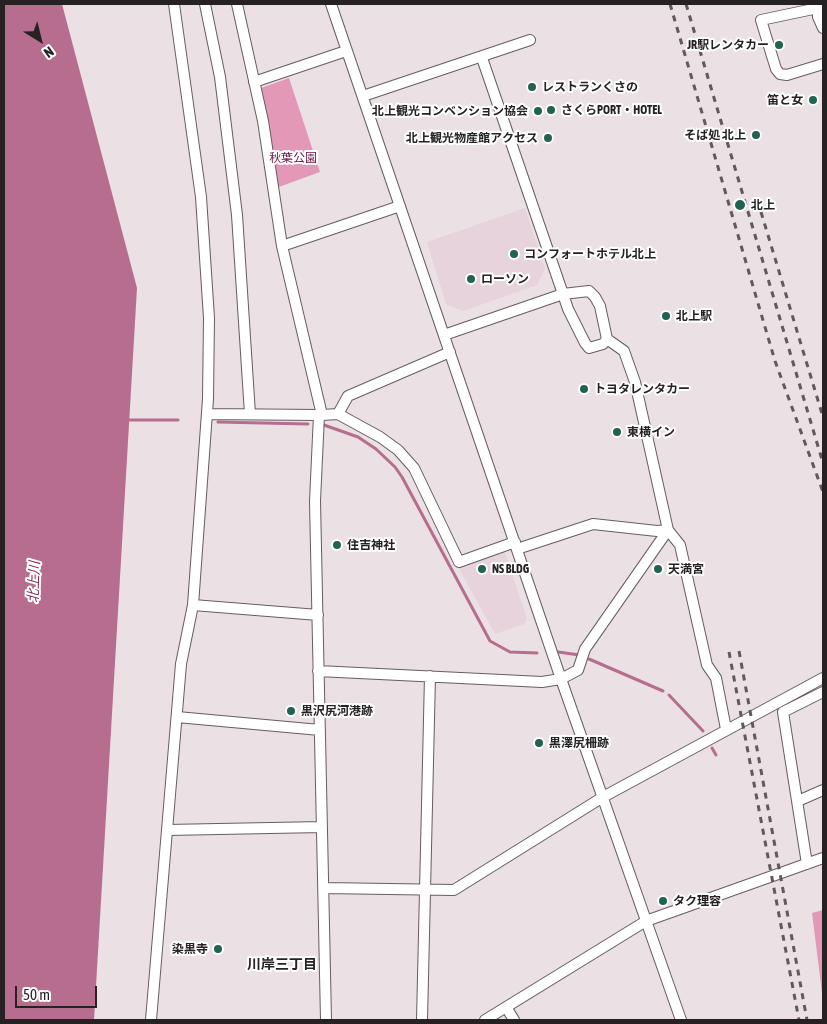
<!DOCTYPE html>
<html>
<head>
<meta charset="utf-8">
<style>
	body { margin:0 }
	#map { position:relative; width:827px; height:1024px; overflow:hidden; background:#ebe0e4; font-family:"Asap Condensed",sans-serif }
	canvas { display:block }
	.frame { position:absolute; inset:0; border:5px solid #262224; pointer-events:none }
	.north { position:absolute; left:15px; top:15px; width:50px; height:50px; -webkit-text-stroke:4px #fff; paint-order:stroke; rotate:144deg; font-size:14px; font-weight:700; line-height:20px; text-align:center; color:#262224 }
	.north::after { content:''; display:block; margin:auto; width:18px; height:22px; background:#262224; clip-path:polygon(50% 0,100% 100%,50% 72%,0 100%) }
	.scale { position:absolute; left:15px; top:986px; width:82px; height:22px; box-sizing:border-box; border:2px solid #262224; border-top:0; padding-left:6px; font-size:15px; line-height:18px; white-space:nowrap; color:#262224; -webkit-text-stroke:4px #fff; paint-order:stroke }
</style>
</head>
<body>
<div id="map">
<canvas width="827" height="1024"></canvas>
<div class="frame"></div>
<div class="north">N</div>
<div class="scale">50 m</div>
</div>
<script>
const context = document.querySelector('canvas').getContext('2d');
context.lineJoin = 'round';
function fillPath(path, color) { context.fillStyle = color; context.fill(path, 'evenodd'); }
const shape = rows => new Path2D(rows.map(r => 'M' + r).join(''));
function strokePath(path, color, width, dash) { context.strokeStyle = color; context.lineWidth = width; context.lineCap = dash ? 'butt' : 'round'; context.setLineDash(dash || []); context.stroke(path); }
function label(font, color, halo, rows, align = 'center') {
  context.font = font + ' "Asap Condensed","Noto Sans JP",sans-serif'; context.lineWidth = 4; context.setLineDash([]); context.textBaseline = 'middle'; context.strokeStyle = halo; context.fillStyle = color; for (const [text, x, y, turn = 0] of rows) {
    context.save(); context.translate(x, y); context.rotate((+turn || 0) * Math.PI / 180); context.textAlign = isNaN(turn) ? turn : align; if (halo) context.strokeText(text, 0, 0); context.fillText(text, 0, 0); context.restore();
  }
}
const built = shape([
	[525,208,545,269,537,285,463,311,446,304,427,242],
	[500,551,505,553,527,619,524,624,495,634,458,567]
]);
const green = shape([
	[289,78,320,172,276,188,261,88],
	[823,910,823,1001,812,913]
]);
const water = shape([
	[4,4,62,4,137,288,94,1020,4,1020]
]);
const stream = shape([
	[127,420,178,420],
	[218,422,308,424],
	[324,425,358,437,376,449,395,467,402,477,490,641,510,652,537,653],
	[558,652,580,655],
	[589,659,663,691],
	[669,695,703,731],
	[712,748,716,755]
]);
const minor = shape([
	[205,4,220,77,237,215,250,414],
	[237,4,263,121,282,246,322,415,338,414,380,437,398,450,414,468,459,562,515,542],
	[331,4,561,679,681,1020],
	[822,4,818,8,818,17,823,28],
	[818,8,761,20,776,69,780,74,787,75,823,64],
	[254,82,346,51],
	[363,96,530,40],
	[282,246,400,206],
	[444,335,563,294,589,291,595,297,600,306,607,339,603,344,589,348,585,343,568,309,563,294,482,58],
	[607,339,624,351,635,382,668,530,680,545,707,665,716,678,726,729],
	[207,414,319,415,315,501,326,1020],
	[338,414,348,396,450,352],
	[517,549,593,524,657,531,668,530],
	[193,605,318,615],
	[318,671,542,682,561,679,578,670,585,649,668,530],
	[177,717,320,730],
	[798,801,823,790],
	[167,830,322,827],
	[807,864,783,712,823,692],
	[324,888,454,890,603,797,823,678],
	[506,1007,514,1020],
	[151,1020,181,664,193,605,208,399,209,318,201,197,174,4],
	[422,1020,430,676],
	[485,1020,646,921,823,858]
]);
const rail = shape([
	[670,4,775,361,823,492],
	[686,4,823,463],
	[761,212,823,417],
	[739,651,807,1020],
	[729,652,799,1020]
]);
const markers = [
	[779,45,5,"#216352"],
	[532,87,5,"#216352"],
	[813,100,5,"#216352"],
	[551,110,5,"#216352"],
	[538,111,5,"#216352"],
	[756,135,5,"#216352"],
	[548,138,5,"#216352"],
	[740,205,6,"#216352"],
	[514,254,5,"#216352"],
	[471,279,5,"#216352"],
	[666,316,5,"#216352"],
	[584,389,5,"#216352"],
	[617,432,5,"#216352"],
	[337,545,5,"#216352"],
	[482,569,5,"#216352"],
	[658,569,5,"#216352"],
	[291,711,5,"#216352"],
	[539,743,5,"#216352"],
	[663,901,5,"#216352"],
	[218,949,5,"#216352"]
];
const poiNames = [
	["JR駅レンタカー",769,45,"right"],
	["レストランくさの",542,87],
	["笛と女",803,100,"right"],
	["さくらPORT・HOTEL",561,110],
	["北上観光コンベンション協会",528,111,"right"],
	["そば処 北上",746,135,"right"],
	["北上観光物産館アクセス",538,138,"right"],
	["北上",751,205],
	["コンフォートホテル北上",524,254],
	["ローソン",481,279],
	["北上駅",676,316],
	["トヨタレンタカー",594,389],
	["東横イン",627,432],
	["住吉神社",347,545],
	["NS BLDG",492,569],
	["天満宮",668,569],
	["黒沢尻河港跡",301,711],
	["黒澤尻柵跡",549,743],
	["タク理容",673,901],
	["染黒寺",208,949,"right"]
];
const parkNames = [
	["秋葉公園",293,158]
];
const waterNames = [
	["北上川",34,582,-88]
];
const neighbourhoodNames = [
	["川岸三丁目",282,965]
];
fillPath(built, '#e7d3db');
fillPath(green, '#e498b8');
fillPath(water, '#b76d8d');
strokePath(stream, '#b76d8d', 3);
strokePath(minor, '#665d61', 12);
strokePath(minor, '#fff', 10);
strokePath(rail, '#605a5d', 3, [6, 6]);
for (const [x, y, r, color] of markers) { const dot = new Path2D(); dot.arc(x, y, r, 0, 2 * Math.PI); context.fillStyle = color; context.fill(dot); strokePath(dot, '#fff', 2); }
label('bold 12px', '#262224', '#fff', poiNames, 'left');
label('12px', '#6c1143', '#fff', parkNames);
label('italic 14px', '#862c59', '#fff', waterNames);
label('bold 14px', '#262224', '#fff', neighbourhoodNames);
</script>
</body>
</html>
